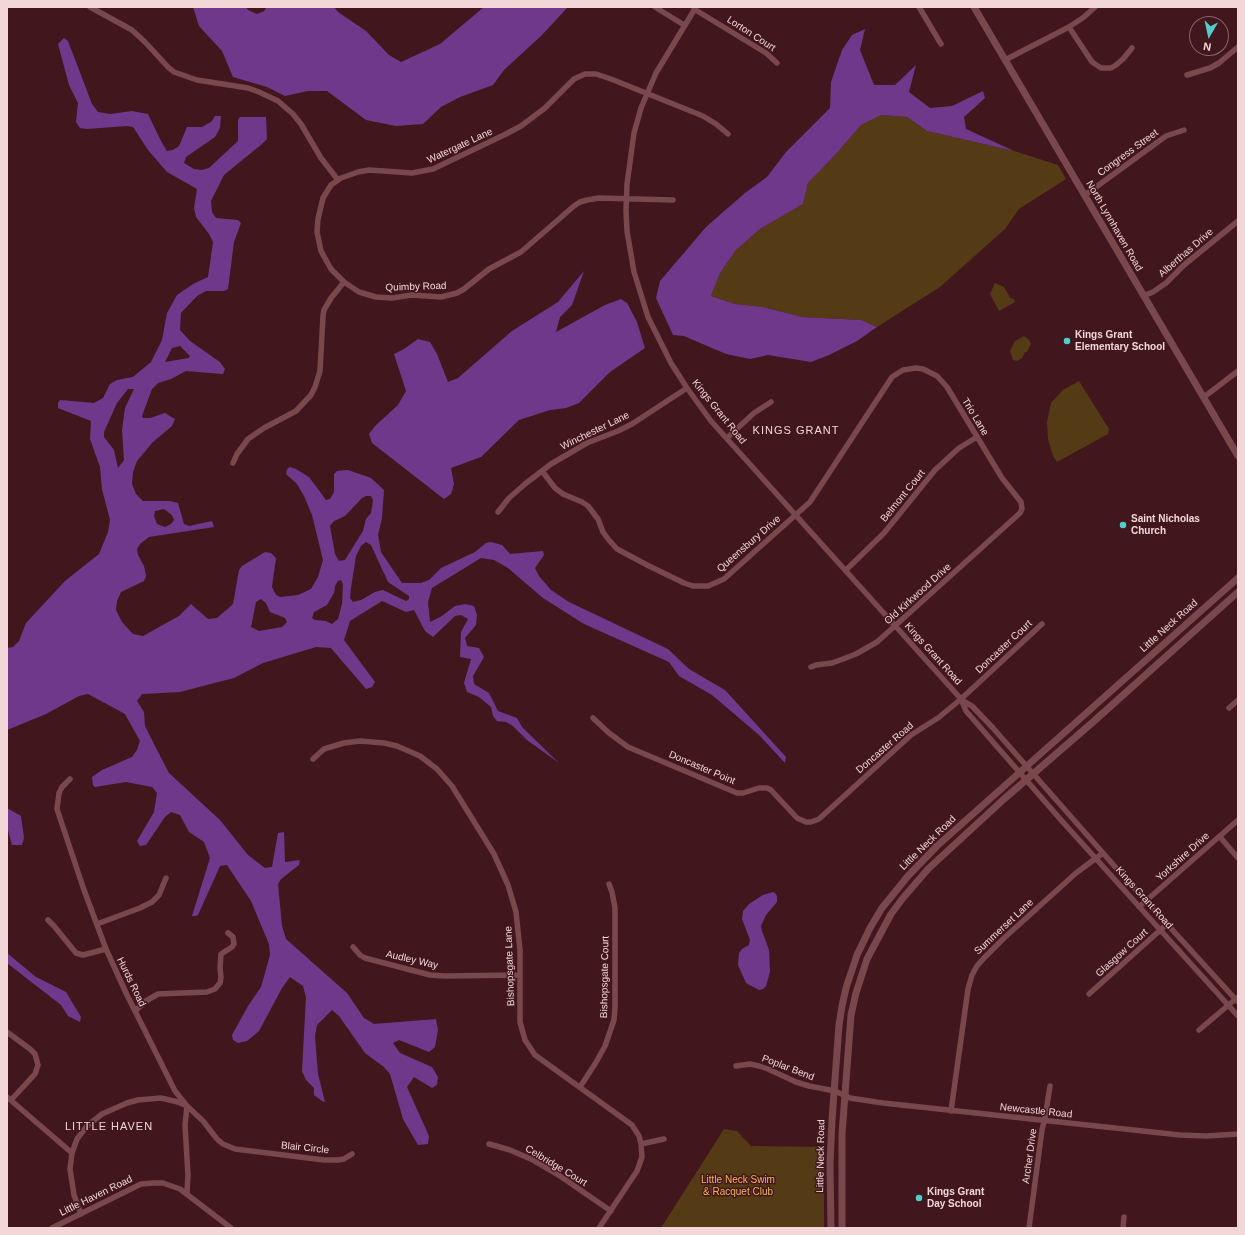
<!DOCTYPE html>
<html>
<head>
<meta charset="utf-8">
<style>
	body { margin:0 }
	#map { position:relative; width:1245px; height:1235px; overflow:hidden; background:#41171d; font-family:Helvetica,sans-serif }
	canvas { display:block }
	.frame { position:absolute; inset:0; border:8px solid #f3d6d7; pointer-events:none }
	.north { position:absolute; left:1189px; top:16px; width:40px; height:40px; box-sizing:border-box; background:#41171d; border:1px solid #886367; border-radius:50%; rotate:189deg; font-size:11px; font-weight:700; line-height:16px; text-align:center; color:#f3d6d7 }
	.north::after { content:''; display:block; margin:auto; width:14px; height:18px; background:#53cdcb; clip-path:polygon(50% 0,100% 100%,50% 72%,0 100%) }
</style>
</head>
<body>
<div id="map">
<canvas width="1245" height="1235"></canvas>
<div class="frame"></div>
<div class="north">N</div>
</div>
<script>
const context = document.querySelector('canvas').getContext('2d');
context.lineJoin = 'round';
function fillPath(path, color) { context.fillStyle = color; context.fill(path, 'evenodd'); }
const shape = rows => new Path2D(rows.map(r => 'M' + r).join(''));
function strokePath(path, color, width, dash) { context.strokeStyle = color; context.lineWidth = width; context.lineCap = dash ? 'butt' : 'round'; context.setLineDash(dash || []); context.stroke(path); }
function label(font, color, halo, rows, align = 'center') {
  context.font = font + ' Helvetica,sans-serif'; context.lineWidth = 3; context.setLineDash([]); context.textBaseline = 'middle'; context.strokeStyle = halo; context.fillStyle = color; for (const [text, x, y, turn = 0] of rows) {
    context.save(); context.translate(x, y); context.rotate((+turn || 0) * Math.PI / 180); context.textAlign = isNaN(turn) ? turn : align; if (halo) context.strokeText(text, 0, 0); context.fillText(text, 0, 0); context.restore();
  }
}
const green = shape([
	[881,115,907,117,927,131,1014,151,1058,165,1066,179,1019,209,1005,229,940,287,877,327,861,320,802,317,763,307,735,304,711,296,720,273,736,250,760,229,803,204,808,183,836,154,861,125],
	[995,283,1004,287,1011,299,1013,298,1015,302,999,311,990,294],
	[1024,336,1029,340,1031,344,1027,352,1025,352,1022,358,1017,361,1013,360,1010,351,1015,341],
	[1079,381,1109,429,1108,434,1057,462,1053,456,1048,439,1047,422,1051,403,1063,390],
	[724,1129,737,1131,751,1146,824,1147,824,1228,661,1228]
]);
const water = shape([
	[193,7,246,7,248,10,257,14,264,11,267,7,334,7,338,12,366,31,389,55,401,62,440,44,484,7,568,7,542,35,504,70,493,85,460,97,441,107,423,124,396,126,366,120,327,91,308,91,285,96,267,87,233,77,222,51,199,26],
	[865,29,860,50,874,85,895,85,916,65,909,92,930,108,952,106,983,91,985,98,964,117,966,129,1014,151,927,131,907,117,881,115,861,125,836,154,808,183,803,204,760,229,736,250,720,273,711,296,735,304,763,307,802,317,861,320,877,327,857,341,829,355,811,362,768,355,750,359,726,354,684,336,673,335,656,298,660,281,706,227,745,193,767,177,786,152,830,108,831,82,842,50,852,35],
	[64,38,68,41,92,104,98,112,110,114,132,111,148,114,161,141,167,151,173,150,179,146,187,127,202,127,211,122,215,116,221,116,220,128,215,137,186,157,184,163,194,169,202,170,209,168,238,141,238,120,240,117,266,117,267,139,262,144,224,175,211,201,212,212,216,218,238,220,241,223,234,242,228,289,224,291,206,291,197,296,181,313,180,330,190,341,220,362,225,369,223,374,186,371,171,379,158,383,152,389,142,416,143,418,150,418,165,413,175,419,172,426,153,442,137,461,133,472,132,484,136,494,143,501,170,501,178,503,184,524,189,526,212,521,214,527,149,537,140,544,137,549,138,555,144,566,146,576,144,581,121,592,117,601,116,610,122,622,133,634,143,636,179,616,191,604,208,619,217,618,233,604,239,570,242,566,265,552,271,553,276,558,272,587,276,595,280,597,298,595,311,589,318,577,323,560,312,515,304,496,297,484,286,474,287,469,290,467,296,469,309,477,326,500,330,499,334,492,334,474,337,471,348,470,371,478,384,490,382,518,378,535,381,552,402,583,421,583,429,580,441,568,475,552,486,543,491,542,502,545,510,554,543,551,544,555,535,568,539,576,551,590,569,602,668,649,689,669,725,690,786,757,785,763,759,735,712,695,679,676,669,662,584,624,543,598,508,568,494,560,481,558,432,588,428,602,430,622,442,616,455,606,465,604,474,606,477,615,476,625,465,638,467,646,479,648,484,657,473,676,474,684,489,693,498,711,517,718,522,727,559,763,527,740,513,726,506,722,497,721,493,716,491,707,479,697,467,692,464,683,471,659,460,657,461,632,468,619,461,615,455,616,433,637,425,631,414,610,406,612,382,601,350,621,344,640,375,682,372,687,366,689,331,648,316,647,263,663,234,678,180,692,142,694,137,701,144,712,145,726,155,746,169,773,220,820,248,855,265,868,272,867,278,833,284,832,285,862,300,860,299,865,281,879,278,884,282,926,286,939,347,993,364,1018,374,1024,436,1019,438,1030,435,1047,429,1052,399,1040,393,1043,400,1053,432,1067,438,1077,437,1085,432,1088,414,1077,407,1087,429,1136,428,1144,418,1145,403,1119,390,1074,384,1067,365,1053,339,1016,332,1010,317,1025,315,1036,318,1074,325,1102,322,1101,314,1095,314,1088,306,1080,302,1071,306,997,303,986,290,977,282,988,259,1031,247,1041,238,1043,233,1040,232,1035,248,1006,261,987,270,955,269,944,251,901,227,865,220,866,198,915,195,916,192,916,210,858,204,842,189,832,180,815,171,812,165,817,146,845,140,846,137,841,154,812,157,793,152,787,126,782,95,787,93,785,92,777,102,770,132,757,137,750,140,741,125,714,88,694,79,696,46,714,7,730,7,648,13,647,19,641,26,623,65,581,99,554,108,532,110,520,102,489,100,467,90,439,91,421,58,408,58,403,60,400,94,403,103,398,110,384,117,380,133,377,151,362,162,340,167,313,177,295,193,284,208,277,213,242,209,234,196,217,194,208,197,189,167,172,148,150,133,127,127,126,87,129,80,128,76,122,78,103,69,85,58,44],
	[180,346,190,356,189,358,165,362,172,348],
	[128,389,134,389,125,408,122,430,124,460,118,468,114,450,104,437,104,432,117,403],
	[366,496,371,496,373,500,371,513,366,519,363,531,345,560,339,561,335,554,330,526,334,521,345,516,362,498],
	[164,509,172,515,174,520,171,524,165,527,157,524,154,516,155,511],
	[366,542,371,545,388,582,409,596,409,599,406,601,383,590,375,592,361,600,353,602,350,598,351,588,356,556,361,546],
	[341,580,343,584,342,604,338,619,332,624,326,621,315,620,312,618,314,612,327,605,334,593,335,586,338,581],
	[261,599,266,603,270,612,285,618,287,622,282,627,259,631,251,627,256,602],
	[584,271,572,305,560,317,556,332,605,305,621,299,627,303,637,322,645,348,610,372,579,403,566,408,550,410,519,420,481,457,451,468,454,484,451,494,444,499,372,443,369,434,375,426,398,405,406,391,394,354,404,349,418,339,430,342,437,354,448,382,458,378,512,331,558,302],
	[7,808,21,816,24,838,22,845,12,845,7,826],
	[773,892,775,893,777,896,777,902,766,915,761,926,762,931,769,950,770,972,766,986,763,989,759,990,746,983,738,965,739,953,742,949,749,945,750,940,742,919,743,911,749,904,763,895],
	[7,953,36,977,66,992,81,1017,80,1022,68,1016,61,1005,7,963]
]);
const minor = shape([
	[90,7,132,30,145,42,168,67,174,72,197,80,248,88,259,92,278,101,293,114,301,124,321,158,338,180],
	[655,7,684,25],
	[696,7,656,73,641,108,634,133,627,184,626,211,627,231,634,272,648,317,671,363,687,388,711,421,961,699,966,711,1061,820,1238,1016],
	[919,7,941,44],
	[694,9,766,53,777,63],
	[1069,27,1092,62,1101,68,1111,68,1116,65,1123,59,1132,48],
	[1005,60,1069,27,1084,17,1095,7],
	[1187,75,1210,68,1219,63,1238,47],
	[1085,195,1166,136,1184,130],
	[673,200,599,198,587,200,580,202,574,206,521,252,489,269,464,289,457,293,441,297,412,295,392,298,376,297,359,292,344,282,331,269,321,251,317,232,318,219,323,198,331,185,341,178,358,172,369,170,412,173,433,169,506,134,521,126,545,108,574,79,585,74,596,74,611,79,703,116,716,124,728,134],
	[1143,296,1153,292,1166,283,1184,265,1238,221],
	[1204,397,1238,371],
	[727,438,754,413,771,402],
	[233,463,237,454,248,439,264,428,296,411,311,395,315,387,320,371,323,316,324,310,331,298,344,282],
	[542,471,555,488,563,494,582,502,588,506,598,519,603,532,608,539,617,549,649,566,684,583,693,586,708,586,724,579,810,502,892,377,903,370,916,368,923,369,937,376,947,387,1002,478,1021,502,1022,509,1020,513,877,642,856,654,843,659,832,663,816,665,811,667],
	[498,512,509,498,525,484,551,464,587,443,618,431,632,424,687,388],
	[846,570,884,533,935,470,959,448,977,437],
	[961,700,972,706,993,728,1117,869,1238,1002],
	[1229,708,1238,700],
	[593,718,609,733,628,747,737,793,743,793,759,788,767,788,771,790,797,818,806,822,811,822,819,819,911,735,938,718,961,699,1042,624],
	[313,759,324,749,344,743,360,741,384,743,397,746,420,756,437,769,452,786,494,854,508,885,516,912,520,950,520,1022,525,1040,535,1055,632,1125,639,1136,641,1144,642,1157,637,1171,599,1228],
	[70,779,62,787,59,793,57,809,84,890,106,949,127,995,175,1091,187,1106,185,1125,188,1175,187,1193],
	[1220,837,1238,858],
	[1139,907,1238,820],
	[48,920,54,926,76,953,83,955,106,949],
	[97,924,140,908,152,902,159,895,166,878],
	[353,947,360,955,365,958,430,975,444,976,520,975],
	[1089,994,1167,924],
	[135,1011,146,1001,158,994,207,992,215,989,220,983,221,977,220,968,221,954,232,947,234,944,233,937,228,933],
	[1199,1030,1238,997],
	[7,1032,30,1049,35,1054,38,1065,35,1074,11,1100],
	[736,1066,750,1064,759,1066,768,1069,796,1082,809,1086,835,1091,850,1098,883,1103,1180,1135,1206,1136,1238,1134],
	[580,1087,595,1064,605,1046,614,1020,615,1008,615,908,612,892,609,884],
	[7,1097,72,1153],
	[951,1111,968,989,972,975,977,966,983,959,1003,939,1076,873,1103,853],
	[489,1144,510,1150,533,1160,557,1174,611,1211],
	[641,1144,664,1139],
	[81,1214,74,1195,70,1169,72,1153,77,1139,87,1126,102,1114,127,1103,138,1100,161,1098,178,1102,187,1106,203,1121,217,1139,223,1144,235,1149,324,1160,338,1160,344,1159,352,1154],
	[52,1228,141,1184,154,1183,163,1183,180,1189,231,1228],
	[1029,1228,1042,1130,1045,1118,1050,1086],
	[1123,1228,1124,1217]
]);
const tertiary = shape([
	[974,7,1238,456],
	[831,1228,830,1164,832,1120,839,1025,842,1006,846,988,857,955,870,928,882,908,908,876,937,846,1238,578],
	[842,1228,842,1134,851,1015,856,993,867,959,891,914,903,898,928,869,1004,799,1093,722,1238,592]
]);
const markers = [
	[1067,341,4,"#53cdcb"],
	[1123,525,4,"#53cdcb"],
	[919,1198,4,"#53cdcb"]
];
const streetNames = [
	["Lorton Court",751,34,33],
	["Watergate Lane",460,146,-25],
	["Congress Street",1128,153,-36],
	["North Lynnhaven Road",1114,226,60],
	["Alberthas Drive",1186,253,-41],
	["Quimby Road",416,287,-2],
	["Kings Grant Road",719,412,51],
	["Trio Lane",975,417,59],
	["Winchester Lane",595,431,-26],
	["Belmont Court",903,496,-51],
	["Queensbury Drive",749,544,-41],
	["Old Kirkwood Drive",918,594,-42],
	["Little Neck Road",1169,626,-42],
	["Doncaster Court",1004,647,-43],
	["Kings Grant Road",933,654,48],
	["Doncaster Road",885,748,-41],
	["Doncaster Point",702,768,23],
	["Little Neck Road",928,843,-44],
	["Yorkshire Drive",1183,857,-42],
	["Kings Grant Road",1144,898,48],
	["Summerset Lane",1004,927,-43],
	["Glasgow Court",1122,953,-42],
	["Audley Way",412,960,13],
	["Bishopsgate Lane",510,966,-92],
	["Bishopsgate Court",605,977,-89],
	["Hurds Road",131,982,64],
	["Poplar Bend",788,1068,21],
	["Newcastle Road",1036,1111,6],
	["Blair Circle",305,1148,6],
	["Little Neck Road",821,1156,-89],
	["Archer Drive",1030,1156,-82],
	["Celbridge Court",556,1166,31],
	["Little Haven Road",96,1196,-26]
];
const poiNames = [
	["Kings Grant",1075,335],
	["Elementary School",1075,347],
	["Saint Nicholas",1131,519],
	["Church",1131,531],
	["Kings Grant",927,1192],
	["Day School",927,1204]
];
const parkNames = [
	["Little Neck Swim",738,1180],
	["& Racquet Club",738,1192]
];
const neighbourhoodNames = [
	["KINGS GRANT",796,431],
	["LITTLE HAVEN",109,1127]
];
fillPath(green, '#553b15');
fillPath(water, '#70388b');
strokePath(minor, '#79484d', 5.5);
strokePath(tertiary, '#79484d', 7);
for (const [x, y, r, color] of markers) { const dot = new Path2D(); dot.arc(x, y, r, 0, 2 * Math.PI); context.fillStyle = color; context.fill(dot); strokePath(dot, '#41171d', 1.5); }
label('10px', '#f3d6d7', '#41171d', streetNames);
label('bold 10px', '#f3d6d7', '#41171d', poiNames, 'left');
label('10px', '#fab656', '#41171d', parkNames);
context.letterSpacing = '1px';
label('11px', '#f3d6d7', '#41171d', neighbourhoodNames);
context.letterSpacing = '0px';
</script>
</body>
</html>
